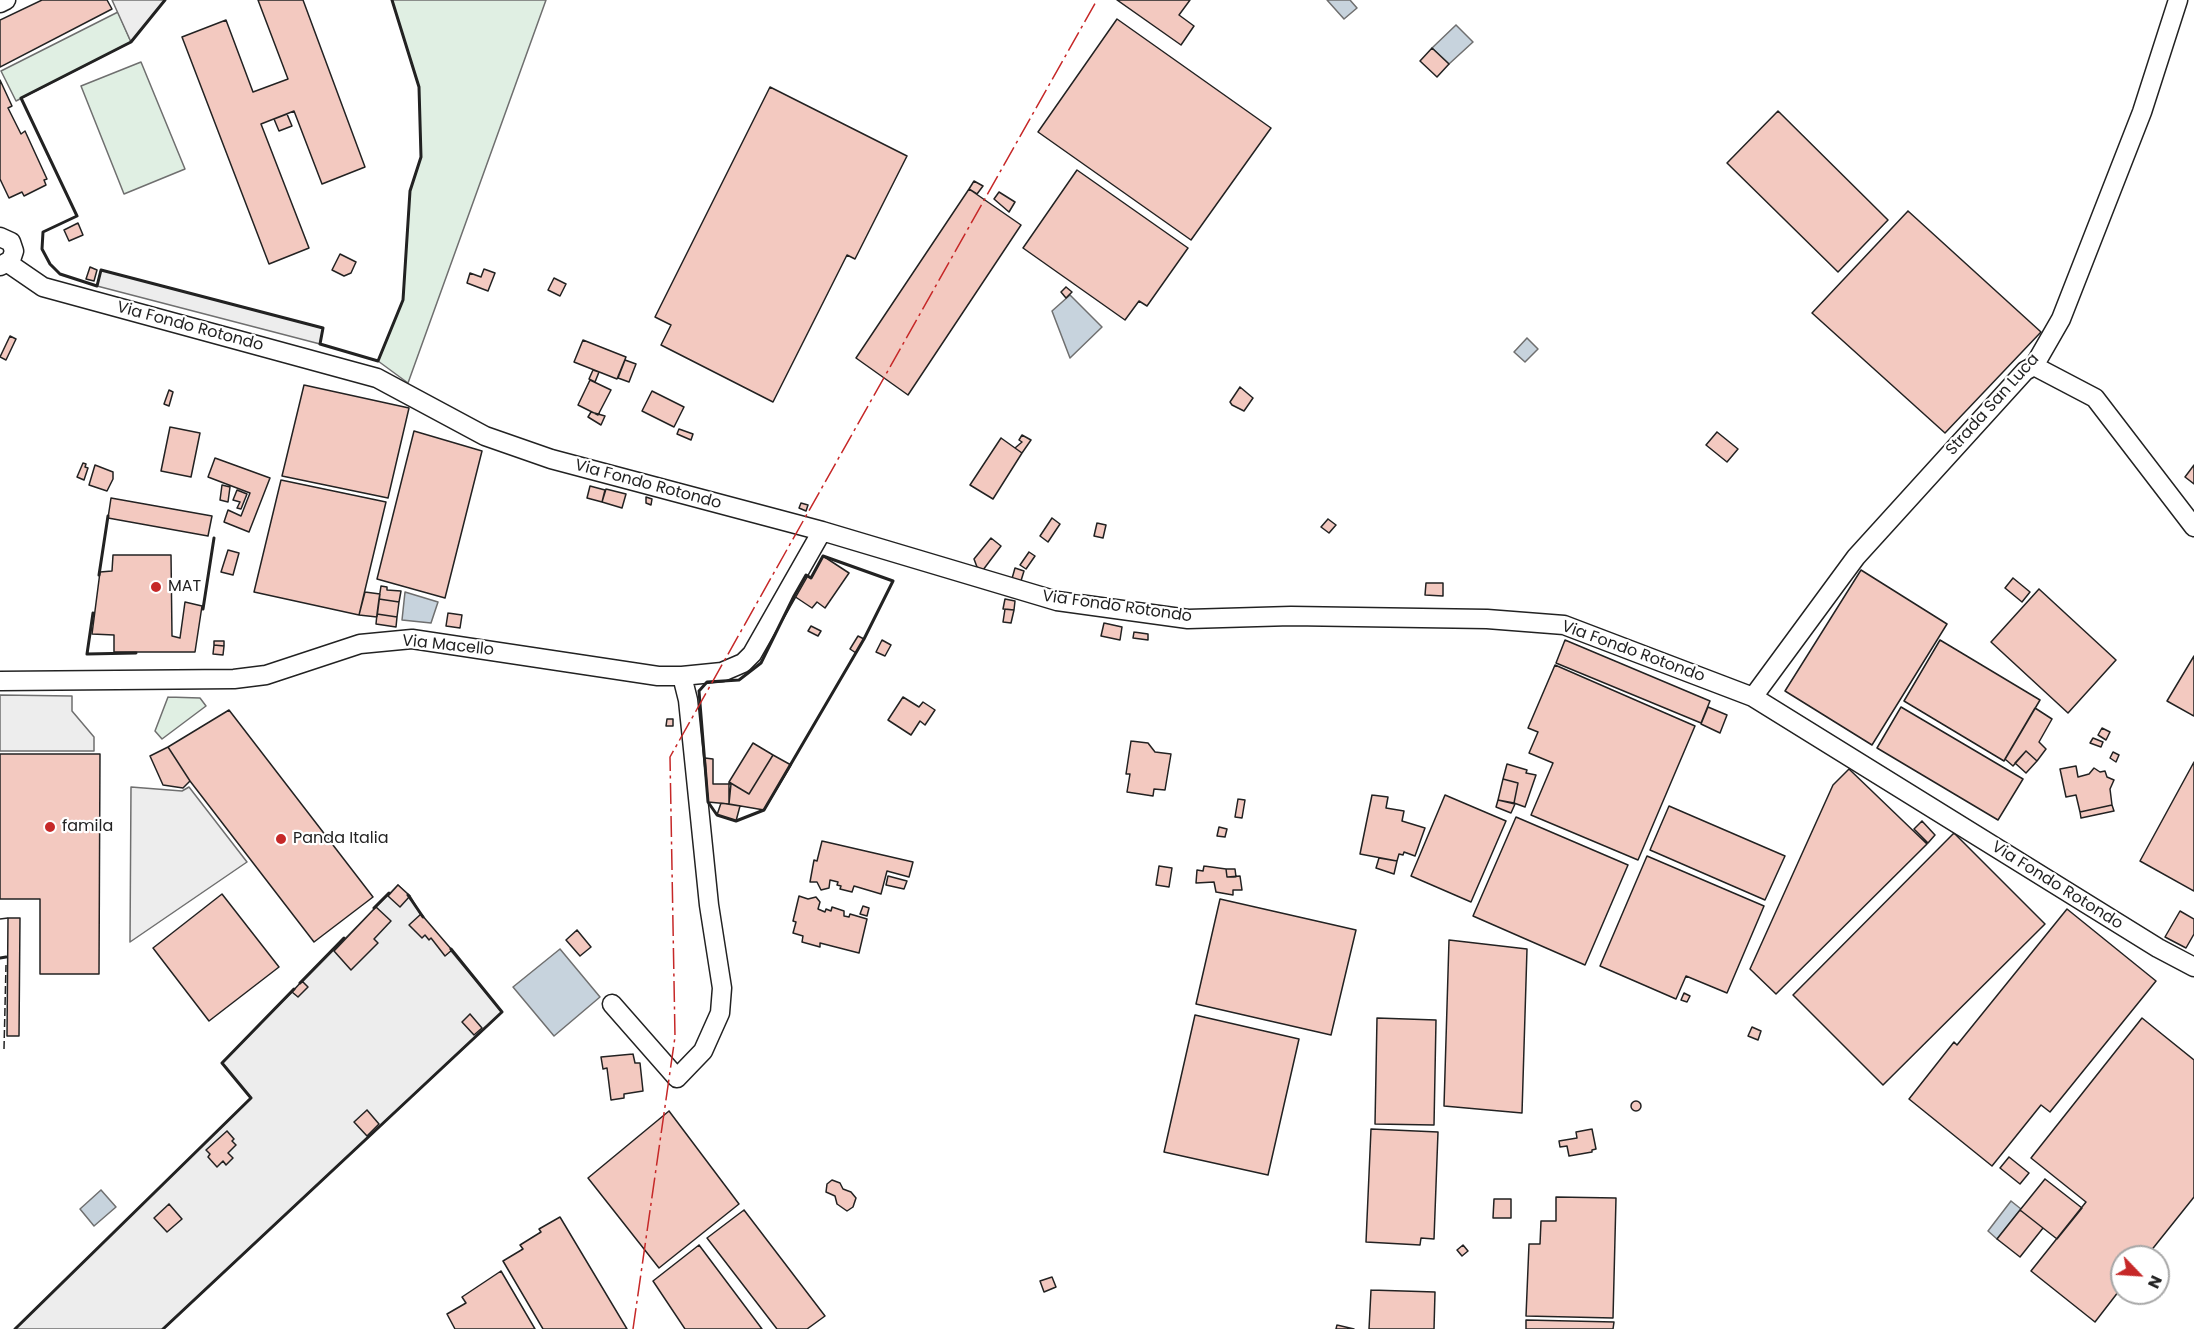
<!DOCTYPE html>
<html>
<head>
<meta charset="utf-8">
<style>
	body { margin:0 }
	#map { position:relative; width:2194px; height:1329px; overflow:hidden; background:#fff; font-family:Poppins,sans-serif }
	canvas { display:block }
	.north { position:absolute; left:2110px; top:1245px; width:60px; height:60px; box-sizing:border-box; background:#fff; border:2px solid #a7a7a7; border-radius:50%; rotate:115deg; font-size:16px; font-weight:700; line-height:24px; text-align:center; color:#222 }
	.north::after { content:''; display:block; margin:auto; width:21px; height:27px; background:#c62828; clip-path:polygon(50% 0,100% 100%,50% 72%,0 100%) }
</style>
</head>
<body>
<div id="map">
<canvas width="2194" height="1329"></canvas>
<div class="north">N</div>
</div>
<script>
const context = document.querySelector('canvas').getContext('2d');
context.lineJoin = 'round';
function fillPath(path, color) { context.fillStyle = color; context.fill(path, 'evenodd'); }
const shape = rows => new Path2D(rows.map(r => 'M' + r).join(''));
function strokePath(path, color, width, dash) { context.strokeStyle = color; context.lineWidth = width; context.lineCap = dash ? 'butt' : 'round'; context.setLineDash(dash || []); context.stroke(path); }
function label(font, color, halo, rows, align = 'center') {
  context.font = font + ' Poppins,sans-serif'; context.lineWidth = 4.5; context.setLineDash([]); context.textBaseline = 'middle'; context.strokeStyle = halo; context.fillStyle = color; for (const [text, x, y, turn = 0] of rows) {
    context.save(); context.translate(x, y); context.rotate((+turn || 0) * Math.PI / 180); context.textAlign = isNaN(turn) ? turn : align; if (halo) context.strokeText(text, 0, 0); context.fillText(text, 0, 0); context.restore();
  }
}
const green = shape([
	[392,0,546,0,408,383,378,361,403,300,410,191,421,157,419,87,392,0],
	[118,12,131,42,16,101,1,71,118,12],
	[141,62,185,169,124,194,81,86,141,62],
	[168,697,200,698,206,706,162,739,155,731,168,697]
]);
const parking = shape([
	[112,0,165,0,131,42,112,0],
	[101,270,323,328,320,344,97,286,101,270],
	[0,695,72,696,72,711,94,737,94,751,0,751,0,695],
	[131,787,182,791,189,787,247,862,130,942,131,787],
	[398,885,410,896,421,915,502,1012,163,1329,15,1329,251,1098,222,1063,398,885]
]);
const water = shape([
	[1327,0,1350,0,1357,8,1344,19,1327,0],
	[1456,25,1473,42,1449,64,1432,48,1456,25],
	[1070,295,1102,327,1070,358,1052,311,1070,295],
	[1527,338,1538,349,1525,362,1514,352,1527,338],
	[405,592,438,602,431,623,402,620,405,592],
	[560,949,600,997,554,1036,513,987,560,949],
	[101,1190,116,1207,94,1226,80,1209,101,1190],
	[2011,1201,2021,1209,1997,1239,1988,1231,2011,1201]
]);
const building = shape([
	[42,0,107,0,112,9,0,67,0,20,42,0],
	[258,0,303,0,365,167,322,184,294,111,261,124,309,248,269,264,182,37,226,20,253,92,288,79,258,0],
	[1117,0,1190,0,1179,15,1194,26,1181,45,1117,0],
	[1117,19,1271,128,1191,240,1038,132,1117,19],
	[1432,48,1449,64,1437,77,1420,61,1432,48],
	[0,80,12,106,8,108,21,134,25,131,47,179,44,180,46,185,24,196,22,192,9,198,0,179,0,80],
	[770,87,907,156,855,259,847,255,773,402,661,345,671,325,655,317,770,87],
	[1778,111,1888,220,1838,272,1727,163,1778,111],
	[287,114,292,126,279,131,274,119,287,114],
	[1077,170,1188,248,1147,306,1139,301,1125,320,1023,248,1077,170],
	[974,181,983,186,977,194,969,189,974,181],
	[969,189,1021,225,908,395,856,358,969,189],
	[999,192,1015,202,1009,212,994,199,999,192],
	[1908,211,2041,332,1945,433,1812,313,1908,211],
	[78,223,83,235,69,241,64,230,78,223],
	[340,254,356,262,351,273,344,276,332,270,340,254],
	[90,267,97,270,94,281,86,279,90,267],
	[484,269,495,273,488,291,467,283,470,273,481,277,484,269],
	[554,278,566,284,560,296,548,290,554,278],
	[1066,287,1072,292,1066,298,1061,292,1066,287],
	[10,336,16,339,6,360,0,357,10,336],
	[583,340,626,357,617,379,574,362,583,340],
	[625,360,636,364,629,382,618,378,625,360],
	[593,370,599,372,595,382,589,379,593,370],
	[590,380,611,390,598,415,578,405,590,380],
	[304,385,409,408,388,498,282,476,304,385],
	[1240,387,1253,398,1244,411,1232,405,1230,402,1240,387],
	[169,390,173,392,169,406,164,404,169,390],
	[652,391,684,407,674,427,642,411,652,391],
	[591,412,605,416,601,425,588,417,591,412],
	[170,427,200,433,191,477,161,471,170,427],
	[679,429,693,434,691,440,677,434,679,429],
	[414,431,482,451,445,598,377,579,414,431],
	[1717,432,1738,449,1727,462,1706,445,1717,432],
	[1022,435,1031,440,1022,453,1015,448,1022,442,1019,440,1022,435],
	[1001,438,1022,453,993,499,970,485,1001,438],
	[215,458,270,478,249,532,224,522,228,510,241,516,250,493,208,477,215,458],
	[83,463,86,464,85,467,88,468,84,480,77,477,83,463],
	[95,465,113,472,113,479,107,491,89,485,95,465],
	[2194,465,2194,484,2185,477,2194,465],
	[281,480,386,502,359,615,254,592,281,480],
	[222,485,230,487,228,502,220,500,222,485],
	[590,486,605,490,602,502,587,498,590,486],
	[606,489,626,494,622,508,602,502,606,489],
	[237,490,247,494,241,509,237,508,240,502,233,500,237,490],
	[646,497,652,499,651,505,646,503,646,497],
	[111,498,212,516,208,536,108,518,111,498],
	[801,503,808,505,806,511,799,508,801,503],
	[1052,518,1060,524,1048,542,1040,536,1052,518],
	[1328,519,1336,525,1329,533,1321,527,1328,519],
	[1097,523,1106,525,1103,538,1094,536,1097,523],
	[991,538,1001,546,983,570,977,567,974,559,991,538],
	[228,550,239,553,233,575,221,572,228,550],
	[1029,552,1035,556,1026,569,1020,565,1029,552],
	[113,555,171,555,172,636,180,638,185,602,202,606,195,652,114,652,114,635,92,634,100,572,112,571,113,555],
	[823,556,849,573,825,608,817,602,812,608,794,596,806,575,811,578,823,556],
	[1015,568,1024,571,1020,584,1011,582,1015,568],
	[1861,570,1947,624,1872,745,1785,691,1861,570],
	[2013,578,2030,592,2022,602,2005,588,2013,578],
	[1426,583,1443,583,1443,596,1425,595,1426,583],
	[381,586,387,587,387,590,401,591,399,602,379,599,381,586],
	[2039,589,2116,660,2068,713,1991,642,2039,589],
	[365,592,380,594,377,617,359,615,365,592],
	[379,599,399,602,397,617,377,614,379,599],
	[1005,599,1015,601,1014,610,1003,609,1005,599],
	[1005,609,1014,610,1011,623,1003,622,1005,609],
	[448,613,462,615,460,628,446,626,448,613],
	[377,614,397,617,396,627,376,624,377,614],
	[1104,623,1122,627,1120,640,1101,636,1104,623],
	[811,626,821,631,818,636,808,631,811,626],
	[1134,632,1148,634,1148,640,1133,638,1134,632],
	[858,636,864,639,856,653,850,649,858,636],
	[882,640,891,645,885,656,876,652,882,640],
	[1565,640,1710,701,1701,723,1556,663,1565,640],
	[1940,640,2040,700,2004,761,1904,701,1940,640],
	[214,641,224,641,224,646,214,645,214,641],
	[214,645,224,646,223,655,213,654,214,645],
	[2194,656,2194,716,2167,701,2194,656],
	[1555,665,1695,726,1638,860,1531,815,1553,763,1529,753,1538,732,1528,728,1555,665],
	[903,697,919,707,923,702,935,710,925,725,920,721,911,735,888,720,903,697],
	[1708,707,1727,715,1720,733,1701,724,1708,707],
	[1901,707,2023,779,1998,820,1877,748,1901,707],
	[2035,708,2052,719,2039,742,2046,749,2037,761,2026,751,2013,766,2005,759,2035,708],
	[229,710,373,897,314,942,190,781,168,747,229,710],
	[667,719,673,719,673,726,666,726,667,719],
	[2102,728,2110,732,2106,740,2098,735,2102,728],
	[2093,738,2103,742,2101,747,2090,743,2093,738],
	[1131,741,1148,743,1155,752,1171,754,1165,790,1154,789,1153,796,1127,792,1130,774,1126,774,1131,741],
	[753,743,773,755,749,794,729,782,753,743],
	[168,747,190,781,183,788,163,785,150,756,168,747],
	[2026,751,2037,761,2026,773,2015,763,2026,751],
	[2113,752,2119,755,2116,762,2110,758,2113,752],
	[0,754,100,754,99,974,40,974,40,899,0,899,0,754],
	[773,755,791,765,764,810,729,804,729,782,749,794,773,755],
	[705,758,713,759,713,784,731,784,729,804,708,802,705,758],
	[2194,762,2194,891,2140,861,2194,762],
	[1507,764,1527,770,1526,773,1536,775,1525,807,1514,803,1518,783,1503,779,1507,764],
	[2076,766,2078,777,2089,774,2094,768,2100,772,2105,771,2107,777,2114,780,2110,789,2112,805,2080,812,2076,795,2066,797,2060,769,2076,766],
	[1849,769,1927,844,1776,994,1750,969,1833,785,1849,769],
	[1503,779,1518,783,1514,803,1498,800,1503,779],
	[1372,795,1388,797,1386,808,1404,811,1402,821,1425,828,1415,856,1404,852,1403,855,1399,854,1397,861,1360,854,1372,795],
	[1445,795,1506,821,1471,902,1411,876,1445,795],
	[1238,799,1245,800,1242,818,1235,817,1238,799],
	[1498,800,1515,804,1511,813,1496,807,1498,800],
	[721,803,740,806,736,821,717,815,721,803],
	[2112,805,2114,811,2081,818,2080,812,2112,805],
	[1669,806,1785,856,1765,900,1650,850,1669,806],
	[1516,817,1628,865,1585,965,1473,916,1516,817],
	[1922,821,1935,835,1928,843,1914,829,1922,821],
	[1219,827,1227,829,1225,837,1217,836,1219,827],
	[1954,833,2045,924,1883,1085,1793,995,1954,833],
	[822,841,913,862,909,877,887,871,881,894,854,886,852,892,840,889,841,886,837,885,838,882,830,880,829,888,821,890,817,882,810,882,814,860,817,861,822,841],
	[1647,856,1764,906,1727,993,1686,976,1676,999,1600,966,1647,856],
	[1379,858,1397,861,1394,874,1376,868,1379,858],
	[1159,866,1172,868,1169,887,1156,885,1159,866],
	[1204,866,1226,869,1227,877,1240,876,1242,890,1233,890,1233,895,1216,892,1214,882,1196,883,1197,870,1203,871,1204,866],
	[1226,869,1235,869,1236,877,1227,877,1226,869],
	[888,876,907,881,904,889,886,885,888,876],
	[398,885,410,896,400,907,388,896,398,885],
	[222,894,279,967,209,1021,153,948,222,894],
	[799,896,808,899,816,897,820,902,818,909,825,912,826,909,831,911,832,907,844,911,844,916,849,917,850,914,867,919,859,953,820,943,820,947,802,942,803,936,793,933,796,922,793,921,799,896],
	[1220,899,1356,930,1331,1035,1196,1004,1220,899],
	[863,906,869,908,867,916,860,914,863,906],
	[376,907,391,921,374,939,378,943,351,970,334,951,376,907],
	[2067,909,2156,981,2050,1112,2041,1105,1992,1166,1909,1099,1954,1042,1957,1045,2067,909],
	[2180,911,2194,919,2194,934,2186,948,2165,937,2180,911],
	[421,914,452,950,445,956,431,938,429,940,425,935,422,938,409,925,421,914],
	[8,918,20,918,19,1036,7,1036,8,918],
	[577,930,591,947,580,956,566,940,577,930],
	[1449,940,1527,949,1522,1113,1444,1106,1449,940],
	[302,981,308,987,298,997,292,992,302,981],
	[1684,993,1690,996,1687,1002,1681,1000,1684,993],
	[470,1014,482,1028,474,1035,462,1022,470,1014],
	[1195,1015,1299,1039,1268,1175,1164,1152,1195,1015],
	[1377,1018,1436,1020,1434,1125,1375,1124,1377,1018],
	[2142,1018,2194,1060,2194,1197,2146,1257,2122,1257,2122,1287,2095,1322,2031,1271,2086,1202,2031,1158,2142,1018],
	[1752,1027,1761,1031,1758,1040,1748,1036,1752,1027],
	[633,1054,635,1063,640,1063,643,1091,624,1094,624,1098,611,1100,607,1068,603,1069,601,1057,633,1054],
	'1631 1106a5 5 0 1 1 10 0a5 5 0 1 1-10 0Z',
	[367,1110,379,1124,367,1136,354,1122,367,1110],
	[669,1111,739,1204,659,1268,588,1178,669,1111],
	[1371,1129,1438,1132,1434,1239,1421,1238,1420,1245,1366,1242,1371,1129],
	[1592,1129,1596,1149,1592,1150,1592,1152,1569,1156,1567,1146,1560,1147,1559,1141,1577,1138,1576,1132,1592,1129],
	[227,1131,234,1139,232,1141,236,1145,228,1153,233,1158,226,1165,223,1161,217,1167,208,1157,210,1154,206,1150,227,1131],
	[2009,1157,2029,1173,2020,1184,2000,1168,2009,1157],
	[2045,1179,2082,1208,2057,1239,2020,1210,2045,1179],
	[832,1180,840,1183,843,1189,851,1192,856,1198,853,1207,847,1211,837,1204,835,1196,826,1192,827,1184,832,1180],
	[1556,1197,1616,1198,1613,1318,1526,1316,1529,1244,1540,1244,1541,1221,1556,1221,1556,1197],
	[1494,1199,1511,1199,1511,1218,1493,1218,1494,1199],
	[169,1204,182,1219,167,1232,154,1218,169,1204],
	[744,1210,825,1316,807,1329,777,1329,707,1238,744,1210],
	[2020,1210,2043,1228,2020,1257,1997,1239,2020,1210],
	[560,1217,627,1329,543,1329,503,1261,523,1249,520,1245,541,1232,539,1229,560,1217],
	[699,1245,762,1329,685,1329,653,1281,699,1245],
	[1463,1245,1468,1251,1462,1256,1457,1250,1463,1245],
	[501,1271,535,1329,455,1329,447,1314,466,1303,462,1297,501,1271],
	[1052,1277,1056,1287,1044,1292,1040,1281,1052,1277],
	[1371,1290,1435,1292,1434,1329,1369,1329,1371,1290],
	[1526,1320,1614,1322,1613,1329,1526,1329,1526,1320],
	[1337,1325,1354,1329,1336,1329,1337,1325]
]);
const minor = shape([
	[0,3,6,0],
	[0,237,11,242,14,251,11,260,0,266],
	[8,263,43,287,377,378,485,436,551,459,822,531,1057,601,1188,619,1291,616,1487,619,1564,625,1753,697,2158,948,2194,967],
	[2034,366,2095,398,2194,527],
	[0,681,234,679,266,675,360,644,412,639,658,676,682,676,722,672,743,663,752,654,822,531],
	[1753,697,1856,557,2025,371,2034,366,2061,319,2142,112,2178,0],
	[612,1004,677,1078,703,1051,720,1013,722,988,709,905,688,700,682,676]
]);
const fence = shape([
	[0,919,8,918,8,920],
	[4,1049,6,965]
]);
const wall = shape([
	[165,0,131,42,21,98,77,216,43,232,42,249,50,264,60,274,97,286,101,270,323,328,320,344,378,361,403,300,410,191,421,157,419,87,392,0],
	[823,556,893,581,864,639,764,810,736,821,717,815,708,802,699,691,707,682,739,680,761,663,794,596,806,575,811,578,823,556],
	[99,575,108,516],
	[203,609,214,538],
	[93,613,87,654,136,653],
	[408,895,423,917],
	[374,908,389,893],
	[0,958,6,957],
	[300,983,344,938],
	[15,1329,251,1098,222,1063,294,989],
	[163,1329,502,1012,451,949]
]);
const power = shape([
	[633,1329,675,1037,670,757,1097,0]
]);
const markers = [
	[156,587,6,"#c62828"],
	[50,827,6,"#c62828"],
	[281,839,6,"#c62828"]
];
const streetNames = [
	["Via Fondo Rotondo",190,327,15],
	["Strada San Luca",1993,405,-48],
	["Via Fondo Rotondo",648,485,15],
	["Via Fondo Rotondo",1117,607,8],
	["Via Macello",448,646,6],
	["Via Fondo Rotondo",1633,652,20],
	["Via Fondo Rotondo",2057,886,32]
];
const poiNames = [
	["MAT",168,587],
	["famila",62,827],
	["Panda Italia",293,839]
];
fillPath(green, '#e0efe3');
strokePath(green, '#6f6f6f', 1.5);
fillPath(parking, '#ededed');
strokePath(parking, '#6f6f6f', 1.5);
fillPath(water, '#c7d3dd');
strokePath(water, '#6f6f6f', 1.5);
fillPath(building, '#f3c9c0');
strokePath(building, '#222', 1.5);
strokePath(minor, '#222', 21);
strokePath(minor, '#fff', 18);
strokePath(fence, '#222', 1.5, [8, 3]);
strokePath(wall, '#222', 3);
strokePath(power, '#c62828', 1.5, [21, 4.5, 3, 4.5]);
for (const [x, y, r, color] of markers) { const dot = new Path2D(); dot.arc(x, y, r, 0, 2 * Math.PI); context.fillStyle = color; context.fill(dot); strokePath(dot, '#fff', 2); }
label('16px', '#222', '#fff', streetNames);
label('16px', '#222', '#fff', poiNames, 'left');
</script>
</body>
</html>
